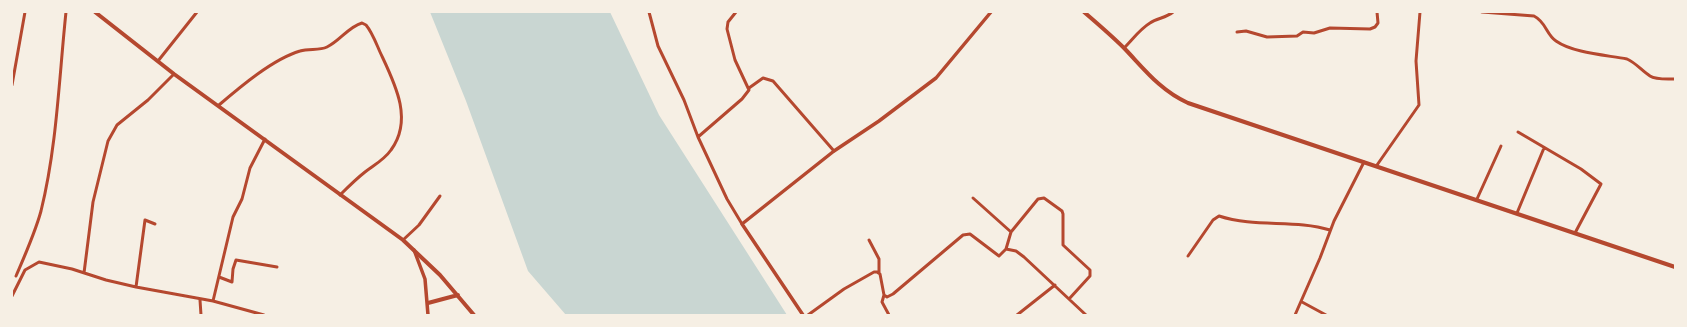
<!DOCTYPE html>
<html>
<head>
<meta charset="utf-8">
<style>
  body { margin:0 }
  #map { position:relative; width:1687px; height:327px; overflow:hidden; background:#f6efe4; font-family:"Work Sans",sans-serif }
  canvas { display:block }
  .frame { position:absolute; inset:0; border:13px solid #f6efe4; pointer-events:none }
</style>
</head>
<body>
<div id="map">
<canvas width="1687" height="327"></canvas>
<div class="frame"></div>
</div>
<script>
const c = document.querySelector('canvas').getContext('2d');
c.lineJoin = 'round';
function paint(path, color) {
  c.fillStyle = color;
  c.fill(path, 'evenodd');
}
function stroke(path, color, width, dash) {
  c.strokeStyle = color;
  c.lineWidth = width;
  c.lineCap = dash ? 'butt' : 'round';
  c.setLineDash(dash || []);
  c.stroke(path);
}
const water = new Path2D(`
  M 430,12 L 610,12 L 659,115 L 787,315 L 566,315 L 528,271 L 466,101 Z`);
const minor = new Path2D(`
  M 649,12 L 658,46 L 684,100 L 698,137 L 727,199 L 742,224
  M 1482,12 L 1534,16 C 1546,22 1546,34 1556,41 C 1573,53 1606,55 1627,59 C 1636,63 1641,70 1650,76 C 1656,80 1667,79 1675,79
  M 1237,32 L 1246,31 L 1267,37 L 1297,36 L 1303,32 L 1314,33 L 1330,28 L 1370,29 L 1375,27 L 1378,23 L 1377,12
  M 1124,48 C 1132,40 1140,29 1150,23 C 1157,18 1166,18 1173,12
  M 158,61 L 197,12
  M 12,85 L 25,12
  M 749,88 L 763,78 L 773,81 L 834,151
  M 219,105 C 240,87 273,59 300,51 C 309,48 319,51 327,47 C 340,41 348,27 362,23 L 366,25 C 372,32 376,43 380,52 C 394,82 414,119 391,150 C 384,160 374,165 365,172 C 356,179 348,187 340,195
  M 1518,132 L 1581,169 L 1601,184 L 1575,233
  M 698,137 L 742,99 L 749,90 L 735,60 L 727,29 L 728,22 L 736,12
  M 1377,165 L 1419,105 L 1416,61 L 1420,12
  M 973,198 L 1011,232
  M 1477,199 L 1501,146
  M 1517,213 L 1544,148
  M 403,240 L 419,225 L 440,196
  M 869,240 L 879,259 L 879,273
  M 1006,249 L 1016,251 L 1024,257 L 1086,315
  M 1188,256 L 1213,220 L 1219,216 C 1255,228 1295,219 1330,230
  M 84,273 L 93,202 L 108,141 L 117,125 L 148,100 L 174,74
  M 16,276 C 25,255 35,233 41,211 C 57,146 59,78 66,12
  M 219,277 L 232,282 L 233,269 L 236,260 L 277,267
  M 136,287 L 145,220 L 155,224
  M 884,295 L 882,302 L 889,315
  M 12,296 L 25,270 L 39,262 L 72,269 L 106,280 L 136,287 L 213,301 L 264,315
  M 200,300 L 201,315
  M 213,301 L 233,217 L 242,199 L 250,168 L 265,139
  M 1302,302 L 1326,315
  M 808,315 L 844,289 L 874,272 L 877,272 L 880,274 L 884,295 L 887,297 L 893,294 L 963,235 L 970,234 L 999,256 L 1006,249 L 1011,232 L 1038,199 L 1044,198 L 1062,211 L 1063,214 L 1063,245 L 1090,270 L 1090,276 L 1069,299
  M 1017,315 L 1055,285
  M 1295,315 L 1320,258 L 1334,221 L 1364,162`);
const tertiary = new Path2D(`
  M 414,250 L 425,279 L 428,315
  M 803,315 L 742,224 L 834,151 L 879,121 L 936,78 L 991,12`);
const secondary = new Path2D(`
  M 95,12 L 174,74 L 403,240 L 440,275 L 474,315
  M 1084,12 C 1098,24 1112,36 1125,49 C 1145,70 1161,91 1188,103 L 1675,267
  M 428,303 L 458,295`);
paint(water, '#c9d6d2');
stroke(minor, '#b5482f', 3);
stroke(tertiary, '#b5482f', 3.5);
stroke(secondary, '#b5482f', 4);
</script>
</body>
</html>
